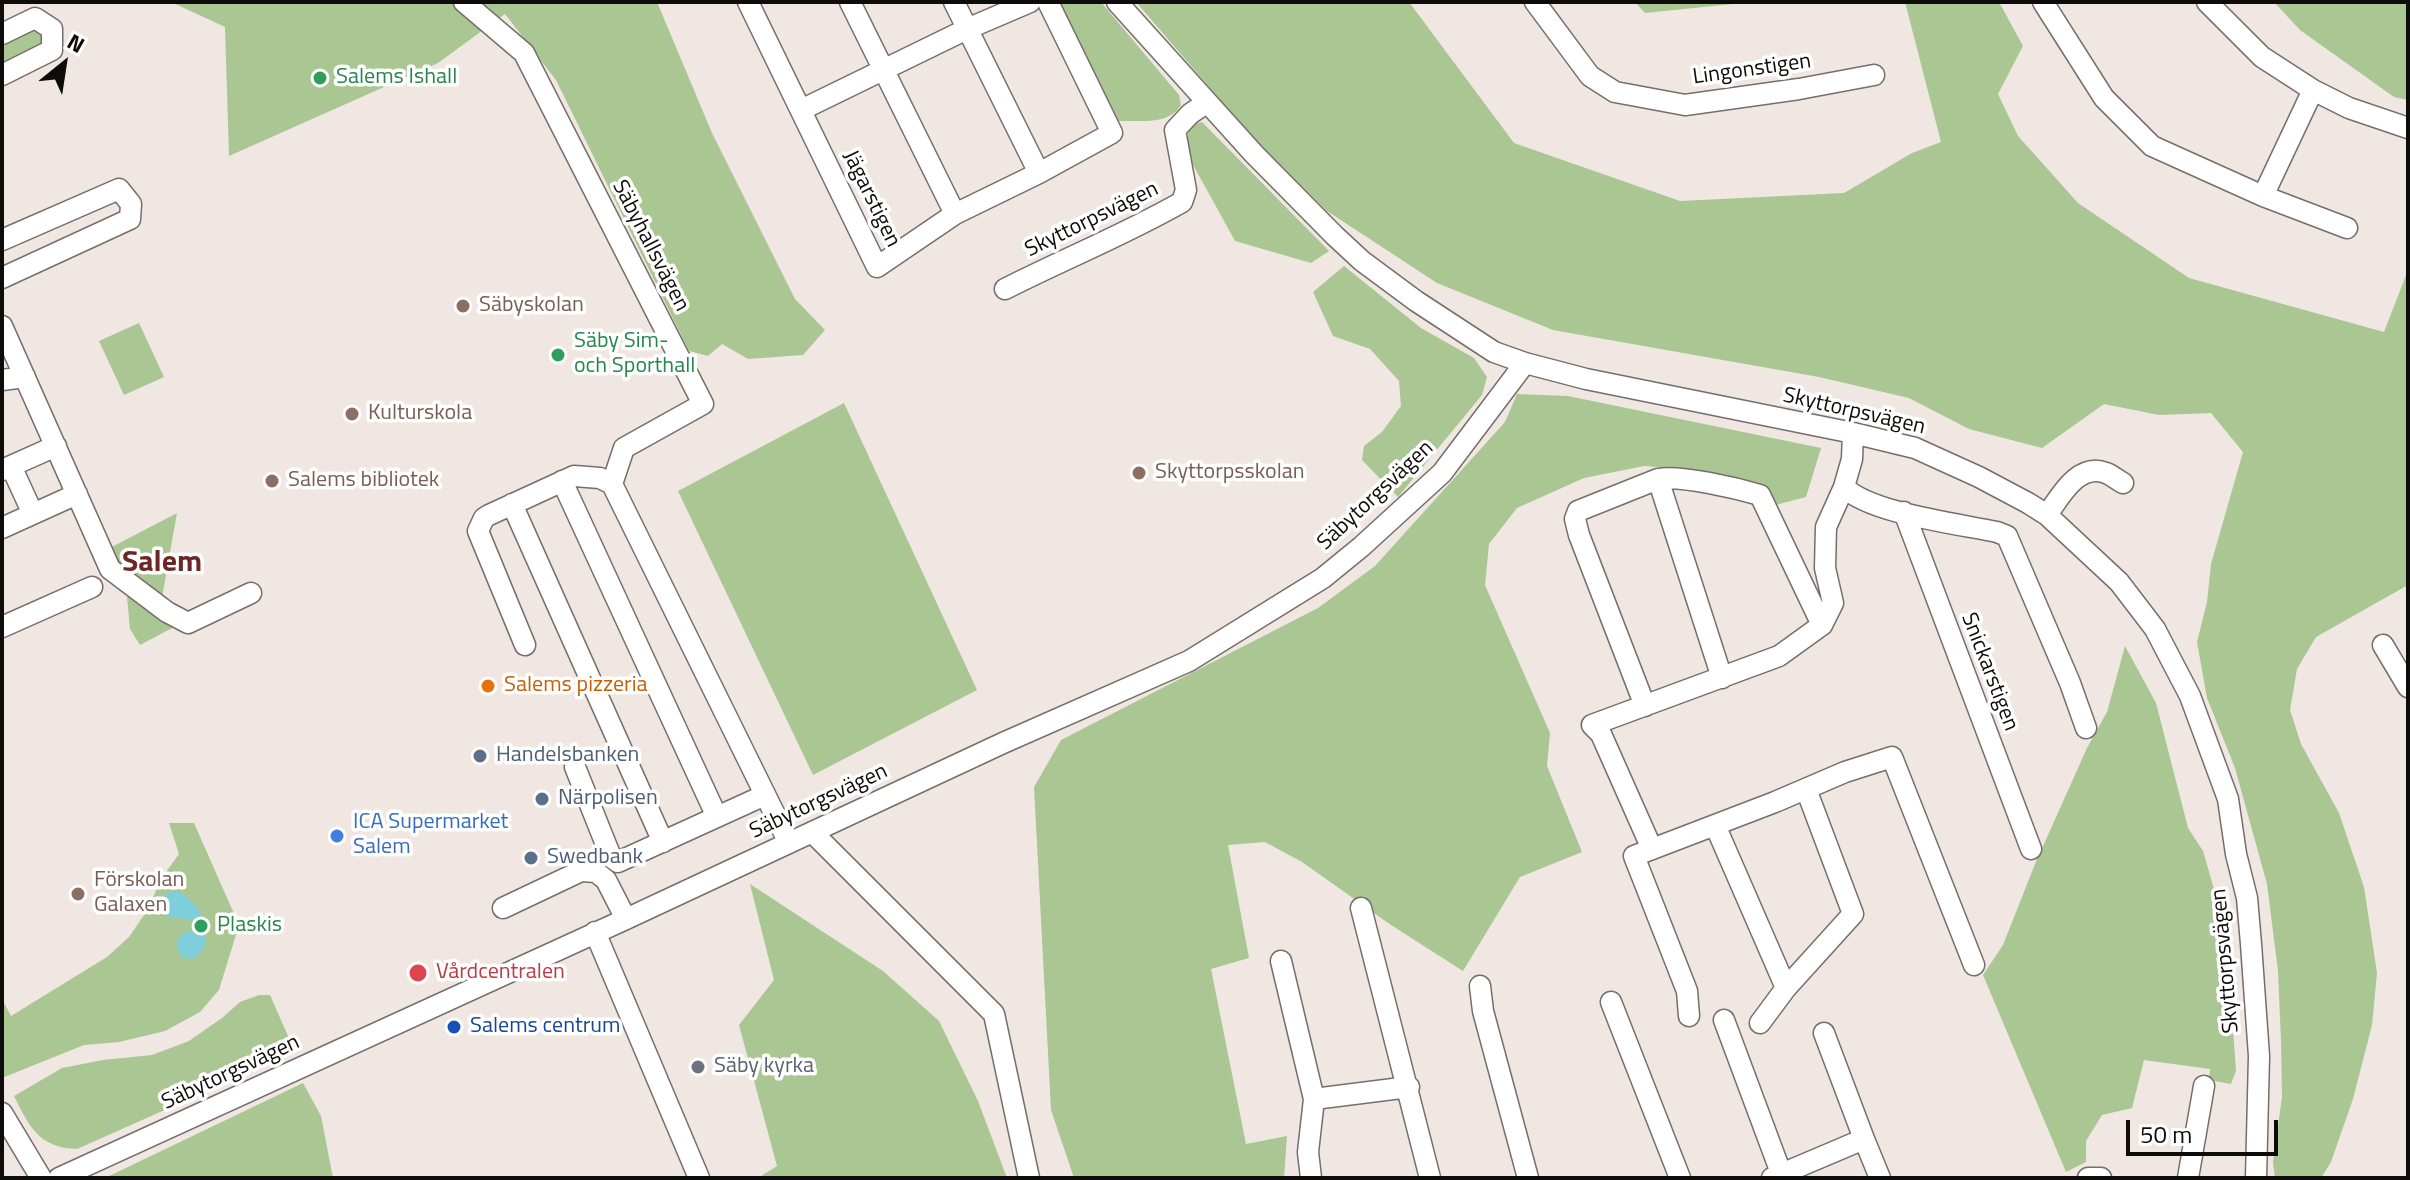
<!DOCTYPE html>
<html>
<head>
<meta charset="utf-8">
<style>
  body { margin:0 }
  #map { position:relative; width:2410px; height:1180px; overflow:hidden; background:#f0e7e2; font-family:"Titillium Web",sans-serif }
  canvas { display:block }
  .frame { position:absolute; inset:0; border:4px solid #0e0c0a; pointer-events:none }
  .north { position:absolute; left:24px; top:24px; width:80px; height:80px; -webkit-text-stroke:6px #fff; paint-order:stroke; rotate:30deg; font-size:22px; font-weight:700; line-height:32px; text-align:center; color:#0e0c0a }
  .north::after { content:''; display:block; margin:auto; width:28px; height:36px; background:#0e0c0a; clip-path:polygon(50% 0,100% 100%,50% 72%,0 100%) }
  .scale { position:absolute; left:2126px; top:1120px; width:152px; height:36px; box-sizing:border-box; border:4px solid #0e0c0a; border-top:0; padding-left:10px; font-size:24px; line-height:28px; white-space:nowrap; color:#0e0c0a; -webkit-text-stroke:6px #fff; paint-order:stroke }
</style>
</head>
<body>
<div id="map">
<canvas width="2410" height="1180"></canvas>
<div class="frame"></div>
<div class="north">N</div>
<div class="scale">50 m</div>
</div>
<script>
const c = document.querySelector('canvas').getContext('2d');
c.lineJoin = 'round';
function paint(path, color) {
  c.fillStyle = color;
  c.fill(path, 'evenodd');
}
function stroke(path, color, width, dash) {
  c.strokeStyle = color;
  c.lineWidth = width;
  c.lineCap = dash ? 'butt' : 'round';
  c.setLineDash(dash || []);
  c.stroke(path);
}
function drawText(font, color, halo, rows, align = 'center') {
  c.font = font + ' "Titillium Web",sans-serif';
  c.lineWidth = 7;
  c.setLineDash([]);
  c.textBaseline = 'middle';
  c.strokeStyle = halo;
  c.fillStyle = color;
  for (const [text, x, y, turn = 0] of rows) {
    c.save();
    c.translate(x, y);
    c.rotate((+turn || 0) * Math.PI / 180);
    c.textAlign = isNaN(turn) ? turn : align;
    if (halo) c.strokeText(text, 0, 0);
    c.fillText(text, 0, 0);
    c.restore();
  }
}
const green = new Path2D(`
  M 171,2 L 657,2 L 712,133 L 795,299 L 825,330 L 803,355 L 748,359 L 722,344 L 708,356 L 689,351 L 556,80 L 505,14 L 438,63 L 229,156 L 225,27 Z
  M 1057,2 L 1101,2 L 1179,95 L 1181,105 C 1168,126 1140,120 1118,121 Z
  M 1136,2 L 1409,2 L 1514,143 L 1680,201 L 1844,193 L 1912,153 L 1941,142 L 1905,2 L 1999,2 L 2023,46 L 1998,94 L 2018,136 L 2078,203 L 2189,278 L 2384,332 L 2408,270 L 2408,585 L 2316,637 L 2297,669 L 2290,710 L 2301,744 L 2339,813 L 2364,887 L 2377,973 L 2372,1025 L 2353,1099 L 2331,1162 L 2321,1178 L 2275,1178 L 2273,1162 L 2282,1097 L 2281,1041 L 2278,971 L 2267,884 L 2235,768 L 2207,698 L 2197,642 L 2207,602 L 2211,564 L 2243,452 L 2211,413 L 2159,415 L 2104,404 L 2042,448 L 1969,429 L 1909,398 L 1819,377 L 1553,330 L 1437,283 L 1327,211 L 1254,139 Z
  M 1635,2 L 1752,2 L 1645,13 Z
  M 2274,2 L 2408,2 L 2408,100 L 2394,97 L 2300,30 Z
  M 34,19 L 49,50 L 6,70 L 2,61 L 2,34 Z
  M 1202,122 L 1329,251 L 1311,263 L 1235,241 L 1186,152 L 1189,125 Z
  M 1344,266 L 1421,328 L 1474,358 L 1487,377 L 1482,395 L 1398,497 L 1362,460 L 1364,446 L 1382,432 L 1401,406 L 1399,381 L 1370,349 L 1333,336 L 1313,292 Z
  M 139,323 L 164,377 L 124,395 L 99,341 Z
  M 1517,394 L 1568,396 L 1821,448 L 1806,497 L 1760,509 L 1736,488 L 1693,470 L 1644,466 L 1584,478 L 1517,508 L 1489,544 L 1485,585 L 1550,733 L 1547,766 L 1582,852 L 1520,877 L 1463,971 L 1391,925 L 1302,862 L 1265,842 L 1228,845 L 1249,958 L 1211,969 L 1246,1144 L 1287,1136 L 1284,1178 L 1074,1178 L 1051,1110 L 1034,787 L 1061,740 L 1318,608 L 1375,566 L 1505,422 Z
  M 844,403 L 977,690 L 813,775 L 678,491 Z
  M 177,513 L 161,603 L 119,567 L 110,548 Z
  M 126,586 L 176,626 L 140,645 L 130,629 Z
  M 2125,646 L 2156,703 L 2188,828 L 2203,851 L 2222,917 L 2229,972 L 2236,1071 L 2231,1084 L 2209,1080 L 2210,1069 L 2144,1060 L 2132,1108 L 2102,1115 L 2086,1141 L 2086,1162 L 2066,1172 L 1983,975 L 2003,945 L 2035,864 L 2087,748 L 2107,712 Z
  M 169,823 L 194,823 L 239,925 L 219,990 L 200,1012 L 165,1031 L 119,1042 L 84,1045 L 2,1078 L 2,999 L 11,1016 L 107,957 L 129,937 L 146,912 L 163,876 L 179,854 Z
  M 750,884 L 883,971 L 939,1021 L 978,1101 L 1007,1178 L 758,1178 L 777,1166 L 739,1025 L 774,980 Z
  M 259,995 L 270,995 L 295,1052 L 77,1149 C 39,1148 29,1126 14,1096 L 62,1068 L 103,1060 L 152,1055 L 189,1041 L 222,1018 L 240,1002 Z
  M 303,1083 L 321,1116 L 333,1178 L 105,1178 Z`);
const water = new Path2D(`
  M 177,891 C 201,901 220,942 193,959 L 182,957 L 177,947 L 179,937 L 185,932 L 198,930 L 197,920 L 168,917 L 163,910 L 165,894 Z`);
const minor = new Path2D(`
  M 464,2 L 524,53 L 703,404 L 624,448 L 612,484 L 789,843
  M 748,2 L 877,267 L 955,214 L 1039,173 L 1112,133 L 1048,2
  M 850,2 L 955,214
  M 954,2 L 1039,173
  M 1117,2 L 1254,154 L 1335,236 L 1362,261 L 1416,301 L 1494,352 L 1525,363 L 1586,379 L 1853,433 L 1915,448 L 1979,477 L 2028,503 L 2047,515 L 2119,582 L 2155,629 L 2190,696 L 2228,799 L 2236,854 L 2247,898 L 2251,944 L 2259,1056 L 2256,1178
  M 1535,2 L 1590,76 L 1615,92 L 1685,105 L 1799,89 L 1874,75
  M 2043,2 L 2104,98 L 2152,146 L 2263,196 L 2313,90
  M 2207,2 L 2262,57 L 2313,90 L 2349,108 L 2408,128
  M 2,34 L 35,18 L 52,29 L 52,50 L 2,75
  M 801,110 L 967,29 L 1030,2
  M 2263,196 L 2347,228
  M 2,240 L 119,189 L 131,204 L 130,219 L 2,278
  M 1005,289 C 1064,259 1124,235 1182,202 L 1186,190 L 1175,130 L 1190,114 L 1206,103
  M 2,326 L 110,569 L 167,612 L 188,623 L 251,593
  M 2,380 L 25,377
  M 11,466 L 33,514
  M 2,470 L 56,446
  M 1658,479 L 1722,678
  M 562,481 L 717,817
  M 1844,487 C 1869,513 1959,524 1997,532 L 2007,536 L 2070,683 L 2086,728
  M 512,504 L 663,842
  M 1904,512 L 2031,849
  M 2047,515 C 2060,497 2078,462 2106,473 C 2112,475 2117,480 2123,483
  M 2,528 L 77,494
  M 2,627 L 92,587
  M 525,645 L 478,531 L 484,518 L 489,515 L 574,476 L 600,478 L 612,484
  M 2383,645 L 2408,687
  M 1645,706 L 1579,535 L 1575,519 L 1578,511 L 1658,479 C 1681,475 1736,488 1760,495 L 1822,625
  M 575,767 L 611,857 L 618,862 L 765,795
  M 1715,825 L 1786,988 L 1760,1023
  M 812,832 L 994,1014 L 1029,1178
  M 1652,849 L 1601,734 L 1592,725 L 1779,656 L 1822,625 L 1833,603 L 1825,568 L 1826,527 L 1844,487 L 1852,459 L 1853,433
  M 503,908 L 581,871 L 596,872 L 606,880 L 626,919
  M 1361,908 L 1430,1178
  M 595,932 L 699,1178
  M 1281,961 L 1314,1099 L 1409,1087
  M 1480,986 L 1483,1011 L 1528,1178
  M 1786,988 L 1853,914 L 1806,789
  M 1611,1002 L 1680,1178
  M 1689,1016 L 1687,991 L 1634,856 L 1775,802 L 1845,772 L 1892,757 L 1974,965
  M 1724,1020 L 1781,1173
  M 1824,1033 L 1864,1139
  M 2,1113 L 41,1178
  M 59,1178 L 626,919 L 1003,743 L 1189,661 L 1323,578 L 1361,547 L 1442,473 L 1525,363
  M 1311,1178 L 1308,1152 L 1314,1099
  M 1772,1178 L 1864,1139 L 1880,1178
  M 2088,1178 L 2101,1178
  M 2188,1178 L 2204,1086`);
const markers = [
  [320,78,8,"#2e9e5b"],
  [463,306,8,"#8d6e63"],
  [558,355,8,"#2e9e5b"],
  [352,414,8,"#8d6e63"],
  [1139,473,8,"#8d6e63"],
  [272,481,8,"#8d6e63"],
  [488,686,8,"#e8710a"],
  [480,756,8,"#5c6f8a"],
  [542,799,8,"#5c6f8a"],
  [337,836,8,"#3f7fe0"],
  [531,858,8,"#5c6f8a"],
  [78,894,8,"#8d6e63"],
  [201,926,8,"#2e9e5b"],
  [418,973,10,"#e0444e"],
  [454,1027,8,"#1a4fb4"],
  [698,1067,8,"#6b7280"]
];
const streetNames = [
  ["Lingonstigen",1752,70,-8],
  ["Jägarstigen",871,199,64],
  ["Skyttorpsvägen",1092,220,-26],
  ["Säbyhallsvägen",650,246,63],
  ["Skyttorpsvägen",1854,412,13],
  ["Säbytorgsvägen",1376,496,-43],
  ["Snickarstigen",1989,672,69],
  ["Säbytorgsvägen",819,802,-25],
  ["Skyttorpsvägen",2226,961,-95],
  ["Säbytorgsvägen",231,1073,-25]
];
const leisureNames = [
  ["Salems Ishall",336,78],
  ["Säby Sim-",574,342],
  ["och Sporthall",574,367],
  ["Plaskis",217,926]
];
const educationNames = [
  ["Säbyskolan",479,306],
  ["Kulturskola",368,414],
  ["Skyttorpsskolan",1155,473],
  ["Salems bibliotek",288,481],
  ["Förskolan",94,881],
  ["Galaxen",94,906]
];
const foodNames = [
  ["Salems pizzeria",504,686]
];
const serviceNames = [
  ["Handelsbanken",496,756],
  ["Närpolisen",558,799],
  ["Swedbank",547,858]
];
const shopNames = [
  ["ICA Supermarket",353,823],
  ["Salem",353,848]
];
const healthNames = [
  ["Vårdcentralen",436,973]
];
const transitNames = [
  ["Salems centrum",470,1027]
];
const worshipNames = [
  ["Säby kyrka",714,1067]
];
const districtNames = [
  ["Salem",162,564]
];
paint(green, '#a9c693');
paint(water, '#7ecedb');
stroke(minor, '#756e6a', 23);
stroke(minor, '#fff', 20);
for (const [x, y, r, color] of markers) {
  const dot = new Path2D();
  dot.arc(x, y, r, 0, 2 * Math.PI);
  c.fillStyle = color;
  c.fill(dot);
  stroke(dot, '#fff', 3);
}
drawText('22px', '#0e0c0a', '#fff', streetNames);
drawText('22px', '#27864d', '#fff', leisureNames, 'left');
drawText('22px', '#785e54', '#fff', educationNames, 'left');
drawText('22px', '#c56008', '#fff', foodNames, 'left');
drawText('22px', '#4e5e75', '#fff', serviceNames, 'left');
drawText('22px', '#366cbe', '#fff', shopNames, 'left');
drawText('22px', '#be3a42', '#fff', healthNames, 'left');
drawText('22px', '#164399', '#fff', transitNames, 'left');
drawText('22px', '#5b616d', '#fff', worshipNames, 'left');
drawText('bold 30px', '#6d2727', '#fff', districtNames);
</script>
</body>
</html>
